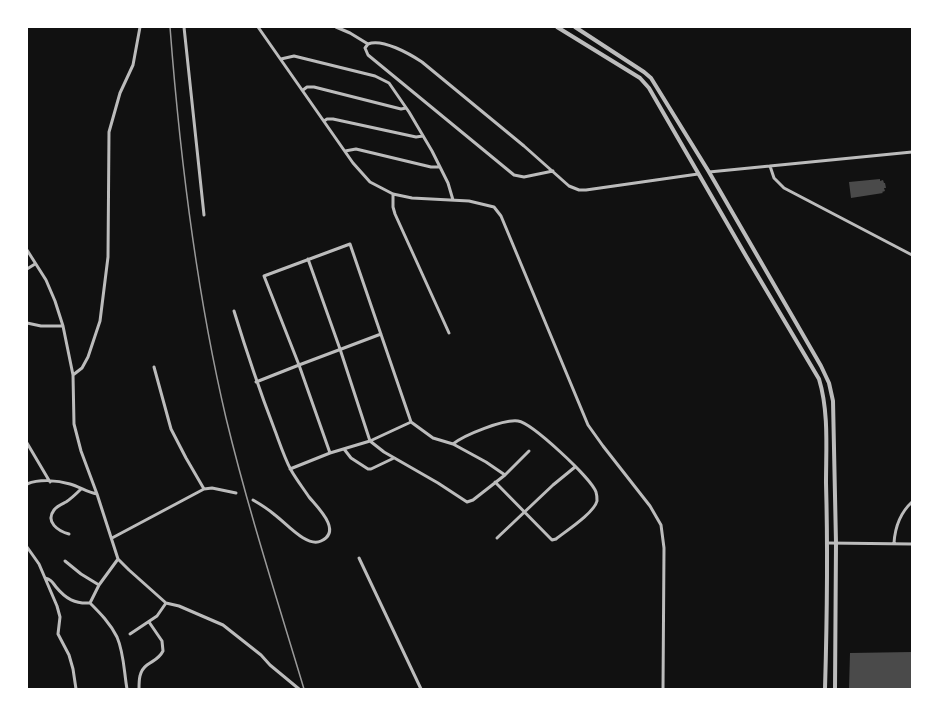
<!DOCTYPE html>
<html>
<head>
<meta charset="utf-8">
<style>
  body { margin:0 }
  #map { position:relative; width:939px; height:716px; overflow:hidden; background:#111; font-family:Arial,sans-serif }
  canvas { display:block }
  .frame { position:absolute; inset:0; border:28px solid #fff; pointer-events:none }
</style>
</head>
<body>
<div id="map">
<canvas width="939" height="716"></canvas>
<div class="frame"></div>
</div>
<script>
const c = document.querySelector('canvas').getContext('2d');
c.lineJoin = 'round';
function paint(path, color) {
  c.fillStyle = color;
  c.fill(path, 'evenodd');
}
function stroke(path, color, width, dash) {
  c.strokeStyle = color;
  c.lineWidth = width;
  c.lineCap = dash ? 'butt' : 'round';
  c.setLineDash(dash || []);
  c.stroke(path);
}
const building = new Path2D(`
  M 880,179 L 880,181 L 883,180 L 884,183 L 885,183 L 886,188 L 884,188 L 885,191 L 882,192 L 883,193 L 851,198 L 849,182 Z
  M 912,652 L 912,689 L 849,689 L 850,653 Z`);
const minor = new Path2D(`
  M 184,27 L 204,215
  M 258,27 L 353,163 L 370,182 L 393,194 L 412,198 L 469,201 L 494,207 L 501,216 L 588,425 L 603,446 L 650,506 L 661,525 L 664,548 L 663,689
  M 336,27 L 350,33 L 368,44
  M 368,44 C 382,38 410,54 422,62 L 524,146 L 569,186 L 579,190 L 586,190 L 698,174
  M 368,44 L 365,48 L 368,55 L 514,175 L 524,177 L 553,171
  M 281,59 L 294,56 L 375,76 L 389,83 L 409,112 L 432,151 L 448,183 L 453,200
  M 303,90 L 307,87 L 314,87 L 401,109 L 406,108
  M 324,121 L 327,119 L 333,119 L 416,137 L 423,136
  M 345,151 L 356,149 L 431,167 L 440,167
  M 770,166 L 774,178 L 784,188 L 912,255
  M 709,172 L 912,152
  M 393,194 L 393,207 L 395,214 L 449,333
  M 27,250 L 46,280 L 55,301 L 63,326 L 73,375 L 74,424 L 81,451 L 97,494 L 118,559 L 129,570 L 166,603 L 179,606 L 223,625 L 261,655 L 270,665 L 299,689
  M 308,259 L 340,349 L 370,441 L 384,452 L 438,483 L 467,502 L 473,500 L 505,475 L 529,451
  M 27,269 L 35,264
  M 234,311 C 246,350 259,389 274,428 C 279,441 284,457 291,470 C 296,479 303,488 309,497 C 317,507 343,531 321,541 C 307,548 286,523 275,515 C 268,509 260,504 253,500
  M 27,323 L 41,326 L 63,326
  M 154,367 L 171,429 L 186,458 L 204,489
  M 73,375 L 82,368 L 88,357 L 100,321 L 108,257 L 109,132 L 120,93 L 133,65 L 140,27
  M 256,382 L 299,365 L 381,334
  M 27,443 L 50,482
  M 453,444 C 464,435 504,419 518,421 C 532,423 591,478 596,492 C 597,495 597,499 597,501 C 594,513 566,531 556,539 L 552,540 L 495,482
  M 344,449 L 351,458 L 368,469 L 371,469 L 394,458
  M 330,453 L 299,365 L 264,276 L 350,244 L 411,422 L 433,438 L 453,444 L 486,462 L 505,475
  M 290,469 L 330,453 L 370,441 L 411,422
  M 27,484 C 39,479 57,480 70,484 C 80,487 87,492 97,494
  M 69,534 C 58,531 45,522 54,510 C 57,506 62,504 66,502 C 72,498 76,494 81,489
  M 112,538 L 204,489 L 212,488 L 236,493
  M 497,538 L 553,485 L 575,467
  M 828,543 L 912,544
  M 894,543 C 895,528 900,513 912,502
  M 27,547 L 39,564 L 57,606 L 60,617 L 58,634 L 69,655 L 73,669 L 76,689
  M 359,558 L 421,689
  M 65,561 L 81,574 L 99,585
  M 45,578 C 52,580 52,582 56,587 C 66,599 75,604 90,603 L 99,585 L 118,559
  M 90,603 C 100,613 110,623 117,637 C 124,653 124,672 127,689
  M 130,634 L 157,616 L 166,603
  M 139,689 C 139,680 139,671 147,665 C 154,660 159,659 163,651 L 162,641 L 149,622`);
const tertiary = new Path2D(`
  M 557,27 L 640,78 L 649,88 L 746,256 L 819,379 C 829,412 826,449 826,483 C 828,552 827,620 825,689
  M 575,27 L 644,72 L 651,78 L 709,172 L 821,366 L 829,383 L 833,401 L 836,543 L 835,689`);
const rail = new Path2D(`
  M 170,27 C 180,158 196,290 226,418 C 248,509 277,599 304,689`);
paint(building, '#4a4a4a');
stroke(minor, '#bcbcbc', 3);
stroke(tertiary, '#bcbcbc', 4);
stroke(rail, '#9a9a9a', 1.5);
</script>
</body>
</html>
